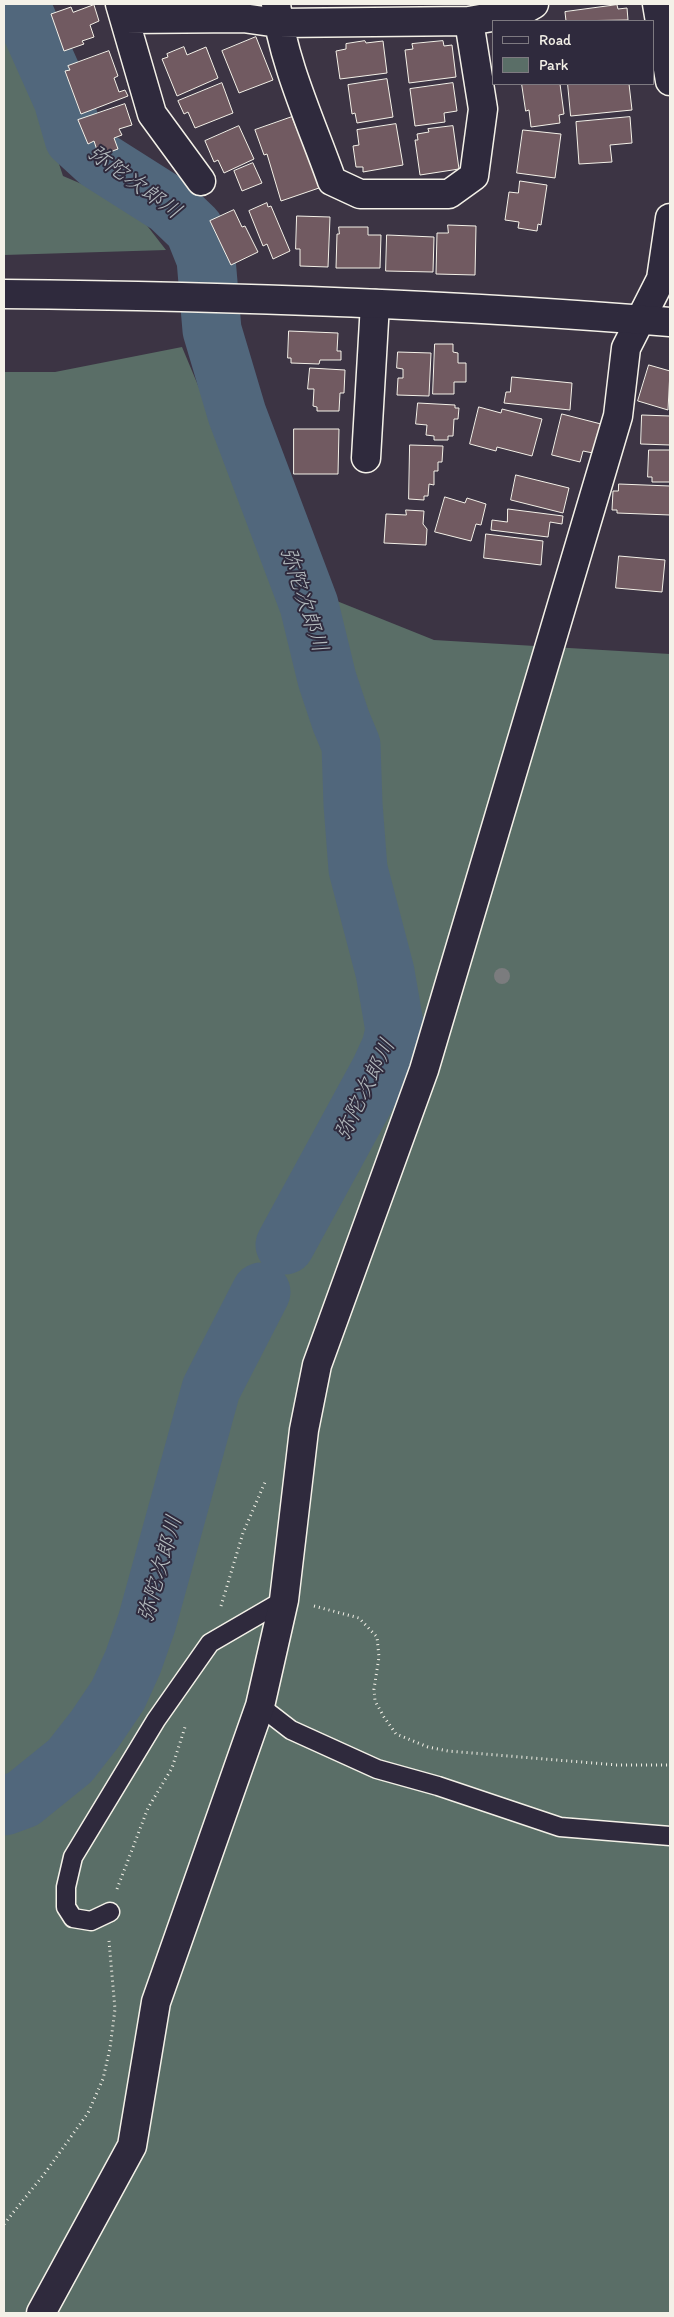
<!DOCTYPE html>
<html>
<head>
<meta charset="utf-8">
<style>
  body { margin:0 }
  #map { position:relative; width:674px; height:2317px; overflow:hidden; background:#3c3444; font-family:Itim,sans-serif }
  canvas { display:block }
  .frame { position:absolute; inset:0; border:5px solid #f4f1e8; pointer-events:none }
  .legend { position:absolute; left:492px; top:20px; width:162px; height:65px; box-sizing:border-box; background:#2f2a3d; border:1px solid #7e7a81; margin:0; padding:6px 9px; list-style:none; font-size:15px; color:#f4f1e8 }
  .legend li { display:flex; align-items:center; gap:10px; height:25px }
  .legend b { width:25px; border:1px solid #7e7a81 }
</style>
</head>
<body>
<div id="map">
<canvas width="674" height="2317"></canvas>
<div class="frame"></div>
<ul class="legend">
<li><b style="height:6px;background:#2f2a3d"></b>Road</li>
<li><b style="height:14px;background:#5a6e67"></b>Park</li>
</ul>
</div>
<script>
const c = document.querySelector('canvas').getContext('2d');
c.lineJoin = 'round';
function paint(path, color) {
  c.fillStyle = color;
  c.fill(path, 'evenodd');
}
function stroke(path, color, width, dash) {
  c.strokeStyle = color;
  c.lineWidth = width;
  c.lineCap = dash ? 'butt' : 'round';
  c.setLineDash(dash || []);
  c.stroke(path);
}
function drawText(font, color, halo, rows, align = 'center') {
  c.font = font + ' Itim,"Klee One",sans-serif';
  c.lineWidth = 4;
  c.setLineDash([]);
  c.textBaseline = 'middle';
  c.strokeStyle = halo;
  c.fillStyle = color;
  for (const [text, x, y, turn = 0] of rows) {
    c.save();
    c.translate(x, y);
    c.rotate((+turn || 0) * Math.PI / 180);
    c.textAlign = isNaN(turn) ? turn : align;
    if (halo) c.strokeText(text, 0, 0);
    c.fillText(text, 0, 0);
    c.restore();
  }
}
const green = new Path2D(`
  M 4,20 L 33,85 L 63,176 L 131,205 L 166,250 L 4,255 Z
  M 182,347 L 228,457 L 272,575 L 434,640 L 670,654 L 670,2313 L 4,2313 L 4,372 L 55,372 Z`);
const river = new Path2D(`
  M 20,4 L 63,100 L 74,138 L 98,160 L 169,205 L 194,229 L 206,259 L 212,330 L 237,414 L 309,605 L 327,679 L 341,721 L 351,745 L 353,804 L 358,869 L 385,972 L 395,1030 L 391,1047 L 380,1071 L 285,1245
  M 4,1806 L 23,1799 L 70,1761 L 95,1729 L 118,1695 L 133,1662 L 147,1622 L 211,1389 L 261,1292`);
const building = new Path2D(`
  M 94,5 L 99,21 L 90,25 L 94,37 L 82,41 L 84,44 L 64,51 L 51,14 L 71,7 L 73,12 Z
  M 617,5 L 618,9 L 627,8 L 628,20 L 566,21 L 565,12 Z
  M 256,37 L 273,80 L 239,93 L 222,51 Z
  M 365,41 L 366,43 L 383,41 L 387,73 L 340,79 L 336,51 L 346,49 L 346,44 Z
  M 443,41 L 444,46 L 452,45 L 456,77 L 409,83 L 405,50 L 413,49 L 412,44 Z
  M 184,47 L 187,55 L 206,47 L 218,78 L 177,96 L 162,59 L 168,57 L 167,54 Z
  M 109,51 L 118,76 L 114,78 L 119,92 L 125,90 L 128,96 L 81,114 L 65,71 L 70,70 L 68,66 Z
  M 387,79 L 393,117 L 357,123 L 355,113 L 352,114 L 348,85 Z
  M 222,83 L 233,113 L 195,128 L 188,112 L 184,114 L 178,101 Z
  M 453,83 L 457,111 L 444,113 L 445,122 L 415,126 L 410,89 Z
  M 522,84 L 560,84 L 564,114 L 559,115 L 560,123 L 531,127 L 529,110 L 526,111 Z
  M 568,84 L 629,84 L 632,110 L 571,116 Z
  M 125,104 L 132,125 L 119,129 L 122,135 L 114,138 L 118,149 L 99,156 L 94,141 L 88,144 L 78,120 Z
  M 292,117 L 298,132 L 303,130 L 313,160 L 310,161 L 319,188 L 281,201 L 267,154 L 264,155 L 255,130 Z
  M 630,117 L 632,143 L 610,145 L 612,162 L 579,164 L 576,122 Z
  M 396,124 L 403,165 L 363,172 L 363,167 L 356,167 L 353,146 L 359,145 L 357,130 Z
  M 239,126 L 254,159 L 224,173 L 218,160 L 214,162 L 205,141 Z
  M 453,126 L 459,169 L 420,175 L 415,140 L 418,140 L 417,134 L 429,132 L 428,129 Z
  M 523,130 L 561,134 L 555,178 L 517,173 Z
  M 253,163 L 262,183 L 242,191 L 234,171 Z
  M 520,181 L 547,185 L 541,225 L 538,224 L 537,231 L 518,228 L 519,222 L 505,220 L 509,192 L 518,193 Z
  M 267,203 L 268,207 L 271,206 L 290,251 L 273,259 L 267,244 L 263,246 L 249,211 Z
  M 234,210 L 242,227 L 245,226 L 258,252 L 231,265 L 210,221 Z
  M 297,216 L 330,217 L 328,267 L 300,266 L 300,249 L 296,249 Z
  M 448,225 L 476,226 L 475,275 L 436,274 L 437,233 L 448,233 Z
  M 339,227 L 368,227 L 368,235 L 381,235 L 380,268 L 336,268 L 337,234 L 339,234 Z
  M 387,235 L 434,237 L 433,272 L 386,271 Z
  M 289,331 L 338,333 L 337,351 L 341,351 L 341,360 L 320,360 L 319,364 L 291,363 L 291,358 L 288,358 Z
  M 435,344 L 453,344 L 453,352 L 458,353 L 458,363 L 466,363 L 466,382 L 454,382 L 454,394 L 433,394 Z
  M 398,352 L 431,353 L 429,396 L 397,395 L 398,378 L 403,378 L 403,369 L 397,368 Z
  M 649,365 L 670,371 L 668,410 L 638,401 Z
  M 310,368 L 345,370 L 344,393 L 340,393 L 339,411 L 317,411 L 317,407 L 313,406 L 314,389 L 308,389 Z
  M 512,377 L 572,383 L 570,410 L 504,403 L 506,392 L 510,392 Z
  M 418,403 L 455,405 L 455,408 L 459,408 L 458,419 L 454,419 L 453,436 L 448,436 L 448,440 L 434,440 L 434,436 L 426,435 L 427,425 L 416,424 Z
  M 479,407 L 501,413 L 502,409 L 542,419 L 532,456 L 497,447 L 496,451 L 470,444 Z
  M 562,414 L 601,424 L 593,453 L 583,451 L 580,462 L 552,455 Z
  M 642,415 L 670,416 L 670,445 L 641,444 Z
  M 294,429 L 339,429 L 338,474 L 294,474 Z
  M 410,445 L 443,446 L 442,462 L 438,462 L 438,471 L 434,471 L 434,485 L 429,484 L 428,496 L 424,496 L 424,500 L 409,499 Z
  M 649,450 L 670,450 L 670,482 L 652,482 L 652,477 L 648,477 Z
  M 516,475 L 569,488 L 563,513 L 511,500 Z
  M 619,484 L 670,486 L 670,515 L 617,513 L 617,510 L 612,510 L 613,491 L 618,491 Z
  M 445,497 L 465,503 L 467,498 L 486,504 L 481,525 L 476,524 L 471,541 L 435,532 Z
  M 508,509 L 563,516 L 562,524 L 550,522 L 548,537 L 491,530 L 492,520 L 507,522 Z
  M 406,510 L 424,511 L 423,524 L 427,529 L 426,545 L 384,543 L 386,514 L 406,515 Z
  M 486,534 L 543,541 L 541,565 L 484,558 Z
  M 619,556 L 665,560 L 662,592 L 616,588 Z`);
const path = new Path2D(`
  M 221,1606 L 243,1533 L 266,1480
  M 314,1606 L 359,1618 L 377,1637 L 379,1657 L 374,1689 L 375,1701 L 384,1717 L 396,1734 L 428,1747 L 448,1751 L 617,1765 L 670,1765
  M 117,1889 L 148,1808 L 172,1768 L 185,1727
  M 4,2224 L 45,2173 L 88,2113 L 103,2079 L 110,2048 L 115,2009 L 109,1941`);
const lane = new Path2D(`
  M 260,1706 L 291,1730 L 377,1769 L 438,1786 L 560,1827 L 670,1836
  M 110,1912 L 91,1921 L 73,1918 L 66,1907 L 66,1887 L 73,1857 L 156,1720 L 210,1643 L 284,1600`);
const street = new Path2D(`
  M 120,4 L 152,114 L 201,181
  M 276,4 C 282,60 313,127 332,181 L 360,194 L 449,194 L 474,176 L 483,109 L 469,21
  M 657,4 L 670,81
  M 125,19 L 243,18 L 278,23 L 469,21 L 520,12 L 534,4
  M 366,458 L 375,304
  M 41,2313 L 132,2146 L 156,2002 L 260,1706 L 284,1600 L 304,1430 L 317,1365 L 424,1070 L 618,416 L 626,348 L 661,279 L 670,218`);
const secondary = new Path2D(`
  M 4,294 C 226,296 449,304 670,322`);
const trees = [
  [502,976]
];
const waterNames = [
  ["弥陀次郎川",134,183,36],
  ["弥陀次郎川",303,600,72],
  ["弥陀次郎川",366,1090,-64],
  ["弥陀次郎川",161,1569,-74]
];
paint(green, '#5a6e67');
stroke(river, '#51677c', 59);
paint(building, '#715a61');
stroke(building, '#f4f1e8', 1);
stroke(lane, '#f4f1e8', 21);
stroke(street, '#f4f1e8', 31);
stroke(secondary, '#f4f1e8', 31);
stroke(path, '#f4f1e8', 3, [1, 4]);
stroke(lane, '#2f2a3d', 18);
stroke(street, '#2f2a3d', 28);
stroke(secondary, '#2f2a3d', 28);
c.fillStyle = '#7b7c7e';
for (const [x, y] of trees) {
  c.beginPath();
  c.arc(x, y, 8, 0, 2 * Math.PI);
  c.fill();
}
drawText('italic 22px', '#b3babd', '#2f2a3d', waterNames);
</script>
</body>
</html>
